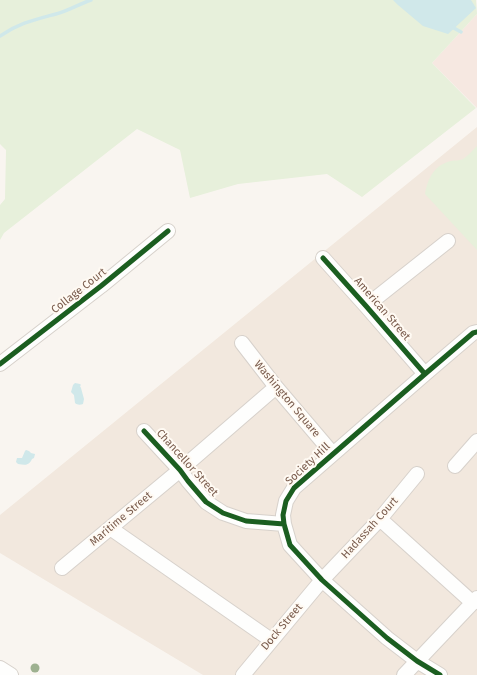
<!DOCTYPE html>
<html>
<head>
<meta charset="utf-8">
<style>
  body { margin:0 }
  canvas { display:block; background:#f9f5f0 }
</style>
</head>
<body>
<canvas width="477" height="675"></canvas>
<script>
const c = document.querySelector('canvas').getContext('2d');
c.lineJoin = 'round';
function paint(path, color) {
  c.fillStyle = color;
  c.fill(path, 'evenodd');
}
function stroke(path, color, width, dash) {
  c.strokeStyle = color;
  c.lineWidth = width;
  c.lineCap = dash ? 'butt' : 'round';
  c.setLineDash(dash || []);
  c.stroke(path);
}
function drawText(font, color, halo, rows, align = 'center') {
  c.font = font + ' "Fira Sans",sans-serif';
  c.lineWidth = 4;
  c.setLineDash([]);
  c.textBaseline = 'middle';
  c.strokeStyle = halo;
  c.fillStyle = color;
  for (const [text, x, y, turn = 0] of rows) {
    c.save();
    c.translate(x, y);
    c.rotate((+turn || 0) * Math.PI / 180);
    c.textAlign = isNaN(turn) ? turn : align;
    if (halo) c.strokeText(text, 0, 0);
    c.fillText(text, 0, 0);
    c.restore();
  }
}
const residential = new Path2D(`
  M 477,127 L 477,675 L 203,675 L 0,553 L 0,515 Z`);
const commercial = new Path2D(`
  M 477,14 L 477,108 L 432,63 Z`);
const green = new Path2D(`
  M 0,0 L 476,0 L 477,14 L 432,63 L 476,108 L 362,197 L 327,174 L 238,184 L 190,198 L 180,150 L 137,129 L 4,233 L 0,240 L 0,205 L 5,199 L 6,150 L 0,144 Z
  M 477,146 L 477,250 L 425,194 C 428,178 434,165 451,161 C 455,160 459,161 463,159 C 468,156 473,150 477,146 Z`);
const water = new Path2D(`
  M 393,0 L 471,0 L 476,8 L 448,34 L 423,26 L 398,5 Z
  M 75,383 L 80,384 L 81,385 L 80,386 L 81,388 L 84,399 L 83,404 C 80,405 77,405 75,403 L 74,395 L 71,392 L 73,385 Z
  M 26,450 L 29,451 L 31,453 L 35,454 L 34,458 L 32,459 C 29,466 25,465 18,464 L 16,462 L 17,458 L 22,458 L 25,451 Z`);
const stream = new Path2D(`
  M 452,27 L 461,32
  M 0,36 C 19,23 34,20 56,14 C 68,11 79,4 91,0`);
const minor = new Path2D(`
  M 323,258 L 366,306 L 425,374
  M 366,306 L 448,241
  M 242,343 L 276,387 L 333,454
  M 0,364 L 101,286 L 168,231
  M 144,431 L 180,470 L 188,481 L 206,502 L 223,513 L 246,521 L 284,524
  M 455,466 L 477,441
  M 380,519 L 473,603
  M 110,528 L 271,640
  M 62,568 L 180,470 L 276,387
  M 0,668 L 11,675
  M 243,675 L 322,580 L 380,519 L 417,474
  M 404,675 L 477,598
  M 440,675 L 417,661 L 387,638 L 322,580 L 290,545 L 284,524 L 283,515 L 286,501 L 294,488 L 425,374 L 473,333 L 477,332`);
const cycleway = new Path2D(`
  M 323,258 L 366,306 L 425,374
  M 0,364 L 101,286 L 168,231
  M 144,431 L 180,470 L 188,481 L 206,502 L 223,513 L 246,521 L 284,524
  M 440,675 L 417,661 L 387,638 L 322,580 L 290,545 L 284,524 L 283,515 L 286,501 L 294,488 L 425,374 L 473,333 L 477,332`);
const trees = [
  [35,668]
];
const streetNames = [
  ["Collage Court",79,291,-38],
  ["American Street",382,309,49],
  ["Washington Square",287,399,50],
  ["Chancellor Street",187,463,48],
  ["Society Hill",308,464,-43],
  ["Maritime Street",121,519,-40],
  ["Hadassah Court",370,528,-48],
  ["Dock Street",282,627,-50]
];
paint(residential, '#f2e8de');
paint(commercial, '#f6e8e1');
paint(green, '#e7f0db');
paint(water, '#d0e8ea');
stroke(stream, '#d0e8ea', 3.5);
stroke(minor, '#d7d1cb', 16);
stroke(minor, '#fefefd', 14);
stroke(cycleway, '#1b5e20', 5);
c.fillStyle = '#9eb190';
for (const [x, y] of trees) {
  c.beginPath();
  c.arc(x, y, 4.5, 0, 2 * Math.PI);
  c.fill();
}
drawText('11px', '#7a5c4d', '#fffaf3', streetNames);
</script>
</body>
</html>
